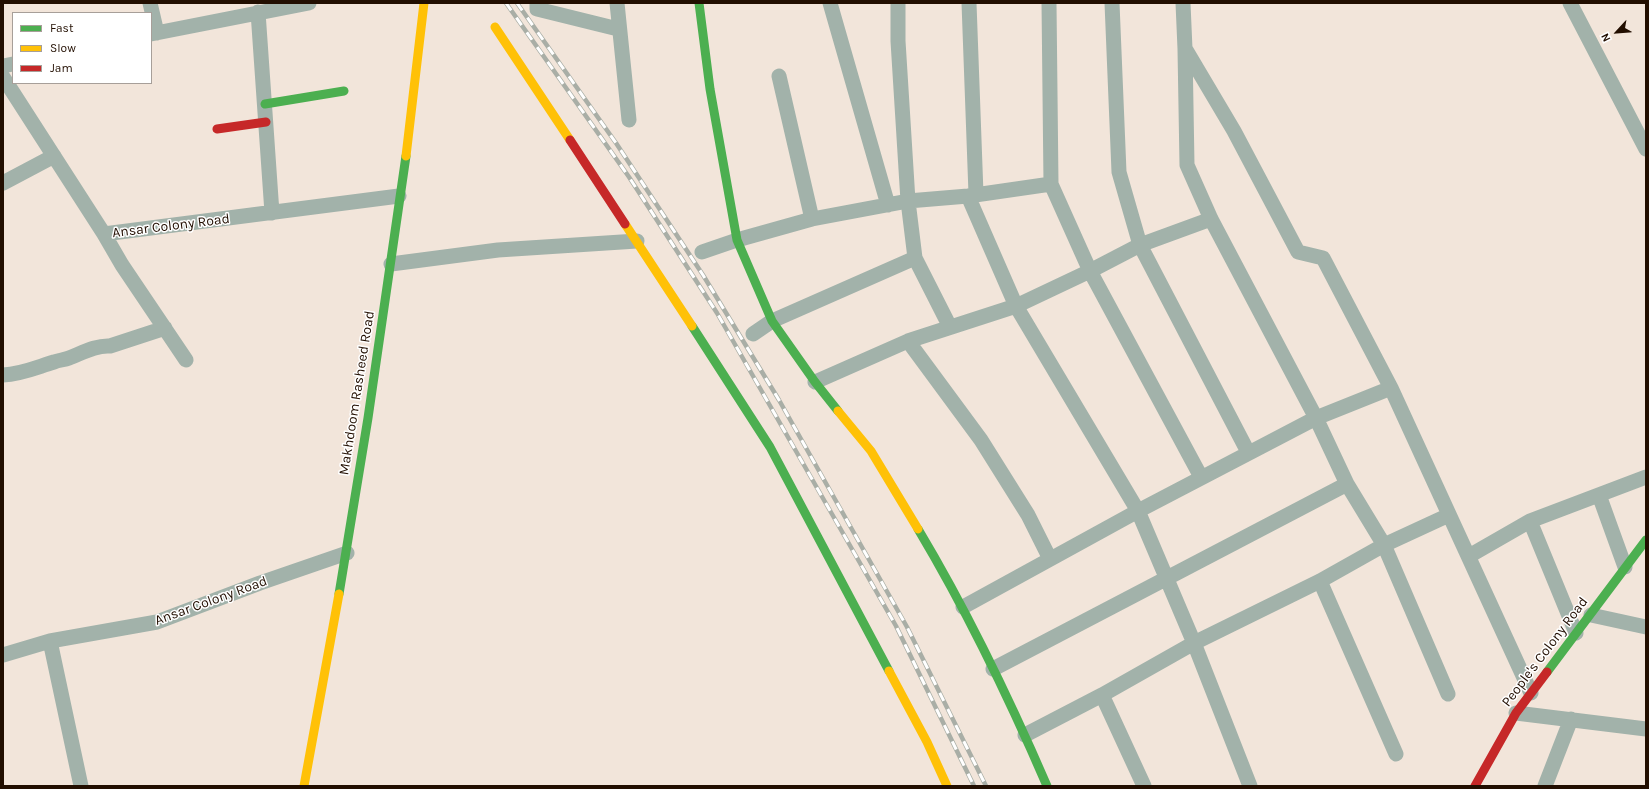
<!DOCTYPE html>
<html>
<head>
<meta charset="utf-8">
<style>
  body { margin:0 }
  #map { position:relative; width:1649px; height:789px; overflow:hidden; background:#f2e5da; font-family:Karla,sans-serif }
  canvas { display:block }
  .frame { position:absolute; inset:0; border:4px solid #220e00; pointer-events:none }
  .legend { position:absolute; left:12px; top:12px; width:140px; height:72px; box-sizing:border-box; background:#fff; border:1px solid #a79f99; margin:0; padding:5px 7px; list-style:none; font-size:12px; color:#220e00 }
  .legend li { display:flex; align-items:center; gap:8px; height:20px }
  .legend b { width:20px; border:1px solid #a79f99 }
  .north { position:absolute; left:1597px; top:12px; width:40px; height:40px; -webkit-text-stroke:3px #fff; paint-order:stroke; rotate:244deg; font-size:11px; font-weight:700; line-height:16px; text-align:center; color:#220e00 }
  .north::after { content:''; display:block; margin:auto; width:14px; height:18px; background:#220e00; clip-path:polygon(50% 0,100% 100%,50% 72%,0 100%) }
</style>
</head>
<body>
<div id="map">
<canvas width="1649" height="789"></canvas>
<div class="frame"></div>
<ul class="legend">
<li><b style="height:5px;background:#4caf50"></b>Fast</li>
<li><b style="height:5px;background:#ffc107"></b>Slow</li>
<li><b style="height:5px;background:#c62828"></b>Jam</li>
</ul>
<div class="north">N</div>
</div>
<script>
const c = document.querySelector('canvas').getContext('2d');
c.lineJoin = 'round';
function stroke(path, color, width, dash) {
  c.strokeStyle = color;
  c.lineWidth = width;
  c.lineCap = dash ? 'butt' : 'round';
  c.setLineDash(dash || []);
  c.stroke(path);
}
function drawText(font, color, halo, rows, align = 'center') {
  c.font = font + ' Karla,sans-serif';
  c.lineWidth = 3;
  c.setLineDash([]);
  c.textBaseline = 'middle';
  c.strokeStyle = halo;
  c.fillStyle = color;
  for (const [text, x, y, turn = 0] of rows) {
    c.save();
    c.translate(x, y);
    c.rotate((+turn || 0) * Math.PI / 180);
    c.textAlign = isNaN(turn) ? turn : align;
    if (halo) c.strokeText(text, 0, 0);
    c.fillText(text, 0, 0);
    c.restore();
  }
}
const street = new Path2D(`
  M 150,3 L 157,33
  M 537,3 L 537,9 L 618,29
  M 617,3 L 629,120
  M 830,3 L 888,205
  M 898,3 L 898,41 L 908,201 L 915,258 L 950,327
  M 969,3 L 976,194
  M 1049,3 L 1051,184 L 1090,271 L 1201,477
  M 1112,3 L 1119,172 L 1140,245 L 1248,452
  M 1183,3 L 1185,49 L 1187,165 L 1211,219 L 1316,418 L 1347,484 L 1384,545 L 1448,694
  M 1570,3 L 1646,149
  M 258,12 L 272,213
  M 151,34 L 309,3
  M 1186,50 L 1234,131 L 1298,252 L 1323,258 L 1391,388 L 1531,693
  M 3,66 L 13,64
  M 779,76 L 812,219
  M 3,77 L 104,234 L 399,196
  M 3,183 L 54,156
  M 968,196 L 1016,306 L 1138,511 L 1194,643 L 1250,786
  M 104,234 L 122,265 L 186,360
  M 702,252 L 737,240 L 812,219 L 908,201 L 968,196 L 1051,184
  M 391,264 L 498,250 L 637,241
  M 753,334 L 772,321 L 915,258
  M 908,341 L 981,440 L 1028,515 L 1050,559
  M 3,375 C 22,374 37,367 54,362 C 59,360 64,360 69,358 C 82,353 96,345 110,346 L 165,328
  M 815,382 L 908,341 L 1016,306 L 1090,271 L 1140,245 L 1211,219
  M 1599,495 L 1625,567
  M 1530,521 L 1576,633
  M 1469,556 L 1530,521 L 1646,477
  M 1320,581 L 1396,754
  M 963,607 L 1138,511 L 1316,418 L 1391,388
  M 1591,615 L 1646,627
  M 50,641 L 81,786
  M 3,655 L 50,641 L 157,622 L 260,583 L 347,553
  M 993,669 L 1347,484
  M 1102,695 L 1144,786
  M 1516,713 L 1646,729
  M 1025,735 L 1102,695 L 1194,643 L 1320,581 L 1384,545 L 1449,515
  M 1545,786 L 1571,719`);
const fast = new Path2D(`
  M 699,3 L 710,89 L 737,240 L 772,321 L 815,382 L 838,411
  M 265,104 L 344,91
  M 692,326 L 770,447 L 889,671
  M 918,529 C 967,611 1009,698 1047,786
  M 339,594 L 368,418 L 406,156
  M 1547,672 L 1646,540`);
const slow = new Path2D(`
  M 495,27 L 570,140
  M 406,156 L 424,3
  M 625,224 L 692,326
  M 838,411 L 871,451 L 918,529
  M 889,671 L 927,742 L 947,786
  M 304,786 L 339,594`);
const jam = new Path2D(`
  M 217,129 L 266,122
  M 570,140 L 625,224
  M 1475,786 L 1516,713 L 1547,672`);
const rail = new Path2D(`
  M 506,3 L 629,177 L 717,313 L 896,626 L 974,786
  M 517,3 L 616,143 L 703,275 L 779,400 L 907,627 L 986,786`);
const streetNames = [
  ["Ansar Colony Road",171,226,-7],
  ["Makhdoom Rasheed Road",357,393,-81],
  ["Ansar Colony Road",211,601,-20],
  ["People's Colony Road",1545,652,-53]
];
stroke(street, '#a2b2aa', 15);
stroke(fast, '#4caf50', 9);
stroke(slow, '#ffc107', 9);
stroke(jam, '#c62828', 9);
stroke(rail, '#a9aea6', 4.5);
stroke(rail, '#fff', 3, [9]);
drawText('14px', '#220e00', '#fff', streetNames);
</script>
</body>
</html>
